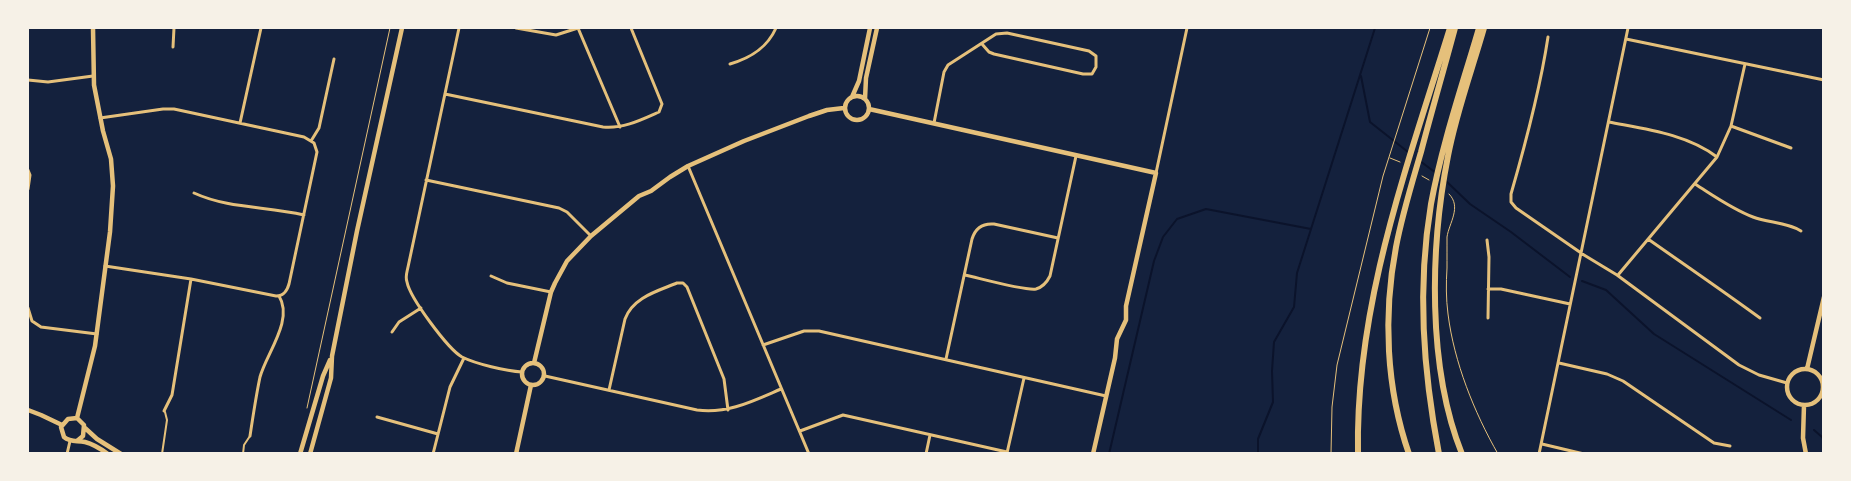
<!DOCTYPE html>
<html>
<head>
<meta charset="utf-8">
<style>
  body { margin:0 }
  #map { position:relative; width:1851px; height:481px; overflow:hidden; background:#14213d; font-family:"Noto Sans",sans-serif }
  canvas { display:block }
  .frame { position:absolute; inset:0; border:29px solid #f6f1e7; pointer-events:none }
</style>
</head>
<body>
<div id="map">
<canvas width="1851" height="481"></canvas>
<div class="frame"></div>
</div>
<script>
const c = document.querySelector('canvas').getContext('2d');
c.lineJoin = 'round';
function stroke(path, color, width, dash) {
  c.strokeStyle = color;
  c.lineWidth = width;
  c.lineCap = dash ? 'butt' : 'round';
  c.setLineDash(dash || []);
  c.stroke(path);
}
const stream = new Path2D(`
  M 1361,76 L 1370,122 L 1408,152
  M 1420,161 L 1436,173
  M 1446,181 L 1470,204 L 1511,232 L 1570,277
  M 1582,281 L 1606,290 L 1654,334 L 1791,420
  M 1814,430 L 1822,437 L 1824,442
  M 1109,454 L 1154,261 L 1163,237 L 1177,219 L 1206,209 L 1311,229
  M 1258,454 L 1258,439 L 1273,402 L 1272,371 L 1274,342 L 1294,307 L 1297,273 L 1375,28`);
const path = new Path2D(`
  M 1390,158 L 1400,162
  M 1422,176 L 1429,180
  M 1449,194 C 1462,207 1449,223 1447,237 C 1447,248 1447,258 1447,268 C 1446,283 1446,299 1448,314 C 1454,362 1474,412 1498,454
  M 307,408 L 390,28
  M 1331,454 L 1332,407 L 1337,365 L 1383,176 L 1430,28`);
const service = new Path2D(`
  M 162,454 L 167,420 L 165,412
  M 243,454 L 244,445 L 250,436`);
const minor = new Path2D(`
  M 459,28 L 408,267 C 407,272 405,277 407,282 C 410,298 448,349 462,357 C 476,364 506,371 522,372
  M 516,28 L 556,35 L 578,28
  M 578,28 L 620,127
  M 1548,37 C 1540,90 1526,142 1511,194 L 1511,202 L 1516,208 L 1584,255 L 1617,275 L 1739,365 L 1759,375 L 1787,383
  M 1626,39 L 1824,80
  M 173,47 L 174,28
  M 730,64 C 751,58 767,48 776,28
  M 28,80 L 48,82 L 93,76
  M 445,94 L 603,127 C 623,129 641,120 659,112 L 662,104 L 631,28
  M 100,118 L 163,109 L 174,109 L 304,137 L 314,143 L 317,152 L 289,284 C 287,291 284,296 276,296 L 191,279 L 105,266
  M 1609,122 C 1645,129 1687,134 1717,157
  M 240,123 L 261,28
  M 934,123 L 944,72 L 948,65 L 996,34 L 1007,33 L 1089,51 L 1096,56 L 1096,67 L 1092,74 L 1083,74 L 994,54 L 989,52 L 982,44
  M 1731,126 L 1791,148
  M 311,141 L 319,128 L 334,59
  M 688,166 L 809,454
  M 28,170 L 30,175 L 28,189
  M 1156,173 L 1187,28
  M 426,180 L 559,208 L 567,212 L 591,236
  M 1695,184 C 1714,196 1732,209 1753,217 C 1768,223 1787,222 1801,231
  M 194,193 C 229,209 267,206 304,215
  M 1648,239 C 1685,265 1723,291 1760,318
  M 1487,240 L 1489,257 L 1488,318
  M 965,275 C 979,278 1025,291 1036,289 C 1043,287 1047,282 1050,276 L 1076,156
  M 1618,275 L 1717,157 L 1731,126 L 1745,64
  M 491,276 L 507,283 L 551,292
  M 1488,289 L 1501,289 L 1570,304
  M 28,308 L 32,321 L 41,327 L 97,334
  M 392,332 L 399,322 L 421,308
  M 763,345 L 804,331 L 819,331 L 1106,396
  M 946,359 L 972,239 C 975,229 982,223 994,224 L 1058,238
  M 1559,363 L 1607,374 L 1623,381 L 1714,443 L 1730,446
  M 545,376 L 697,410 C 728,414 753,401 781,389
  M 609,390 L 625,319 C 633,297 658,291 677,283 L 683,283 L 687,287 L 724,379 L 728,410
  M 1823,391 L 1824,391
  M 164,411 L 172,395 L 191,279
  M 377,417 L 438,434
  M 800,431 L 843,415 L 1007,452
  M 250,436 C 253,416 256,396 260,377 C 266,354 294,320 279,296
  M 1542,444 L 1584,454
  M 1007,453 L 1024,378
  M 67,454 L 70,441
  M 433,454 L 450,387 L 464,358
  M 926,454 L 930,435
  M 1539,454 L 1628,28`);
const tertiary = new Path2D(`
  M845 108a12 12 0 1 1 24 0a12 12 0 1 1-24 0Z
  M 852,97 L 859,81 L 870,28
  M 865,99 L 866,78 L 877,28
  M 869,109 L 1156,173 L 1126,306 L 1126,320 L 1117,339 L 1115,358 L 1093,454
  M522 374a11 11 0 1 1 22 0a11 11 0 1 1-22 0Z
  M 534,363 L 551,292 L 555,283 L 567,261 L 591,236 L 639,196 L 651,191 L 670,177 L 688,166 L 744,141 L 809,116 L 827,110 L 844,108
  M 28,410 L 41,415 L 62,425
  M 77,418 L 95,346 L 110,232 L 113,186 L 111,159 L 103,131 L 94,85 L 93,28
  M 85,428 L 97,439 L 121,454
  M 77,441 L 83,436 L 84,425 L 77,418 L 68,419 L 61,427 L 64,437 C 71,443 77,440 85,442 C 93,444 101,449 108,454
  M 516,454 L 531,385`);
const secondary = new Path2D(`
  M1787 387a18 18 0 1 1 36 0a18 18 0 1 1-36 0Z
  M 1807,369 L 1824,297
  M 1804,405 L 1803,438 L 1806,454
  M 300,454 L 323,376 L 330,360
  M 310,454 L 331,378 L 332,356 L 357,231 L 402,28`);
const motorway = new Path2D(`
  M 1358,454 C 1355,305 1407,167 1450,28
  M 1409,454 C 1386,388 1383,315 1396,247 C 1402,215 1412,183 1421,152 C 1432,110 1444,69 1455,28
  M 1439,454 C 1423,370 1417,288 1431,204 C 1442,144 1462,86 1479,28
  M 1462,454 C 1427,367 1430,247 1448,156 C 1456,113 1472,70 1484,28`);
stroke(stream, '#0b132b', 2);
stroke(path, '#e5c07b', 1);
stroke(service, '#e5c07b', 2);
stroke(minor, '#e5c07b', 3);
stroke(tertiary, '#e5c07b', 4.5);
stroke(secondary, '#e5c07b', 4.5);
stroke(motorway, '#e5c07b', 6);
</script>
</body>
</html>
